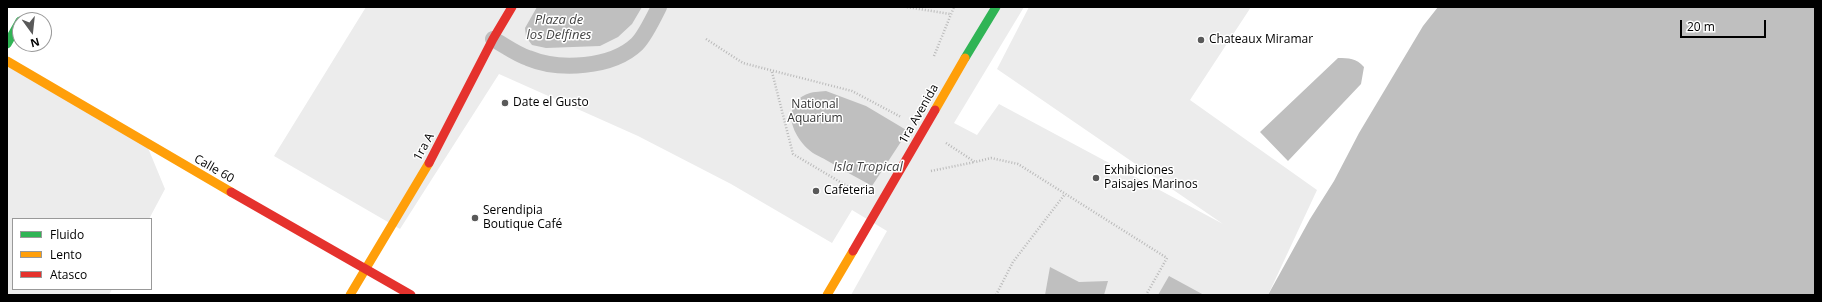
<!DOCTYPE html>
<html>
<head>
<meta charset="utf-8">
<style>
  body { margin:0 }
  #map { position:relative; width:1822px; height:302px; overflow:hidden; background:#fff; font-family:"Open Sans",sans-serif }
  canvas { display:block }
  .frame { position:absolute; inset:0; border:8px solid #000; pointer-events:none }
  .legend { position:absolute; left:12px; top:218px; width:140px; height:72px; box-sizing:border-box; background:#fff; border:1px solid #999; margin:0; padding:5px 7px; list-style:none; font-size:12px; color:#000 }
  .legend li { display:flex; align-items:center; gap:8px; height:20px }
  .legend b { width:20px; border:1px solid #999 }
  .north { position:absolute; left:12px; top:12px; width:40px; height:40px; box-sizing:border-box; background:#fff; border:1px solid #999; border-radius:50%; rotate:165deg; font-size:11px; font-weight:700; line-height:16px; text-align:center; color:#000 }
  .north::after { content:''; display:block; margin:auto; width:14px; height:18px; background:#595959; clip-path:polygon(50% 0,100% 100%,50% 72%,0 100%) }
  .scale { position:absolute; left:1680px; top:20px; width:86px; height:18px; box-sizing:border-box; border:2px solid #000; border-top:0; padding-left:5px; font-size:12px; line-height:14px; white-space:nowrap; color:#000; -webkit-text-stroke:3px #fff; paint-order:stroke }
</style>
</head>
<body>
<div id="map">
<canvas width="1822" height="302"></canvas>
<div class="frame"></div>
<ul class="legend">
<li><b style="height:5px;background:#30b455"></b>Fluido</li>
<li><b style="height:5px;background:#ff9f0a"></b>Lento</li>
<li><b style="height:5px;background:#e5322d"></b>Atasco</li>
</ul>
<div class="north">N</div>
<div class="scale">20 m</div>
</div>
<script>
const c = document.querySelector('canvas').getContext('2d');
c.lineJoin = 'round';
function paint(path, color) {
  c.fillStyle = color;
  c.fill(path, 'evenodd');
}
function stroke(path, color, width, dash) {
  c.strokeStyle = color;
  c.lineWidth = width;
  c.lineCap = dash ? 'butt' : 'round';
  c.setLineDash(dash || []);
  c.stroke(path);
}
function drawText(font, color, halo, rows, align = 'center') {
  c.font = font + ' "Open Sans",sans-serif';
  c.lineWidth = 3;
  c.setLineDash([]);
  c.textBaseline = 'middle';
  c.strokeStyle = halo;
  c.fillStyle = color;
  for (const [text, x, y, turn = 0] of rows) {
    c.save();
    c.translate(x, y);
    c.rotate((+turn || 0) * Math.PI / 180);
    c.textAlign = isNaN(turn) ? turn : align;
    if (halo) c.strokeText(text, 0, 0);
    c.fillText(text, 0, 0);
    c.restore();
  }
}
const green = new Path2D(`
  M 366,7 L 1024,7 L 954,123 L 977,135 L 999,104 L 1223,224 L 997,69 L 1029,7 L 1251,7 L 1190,100 L 1317,190 L 1268,295 L 851,295 L 887,231 L 852,210 L 832,243 L 731,184 L 638,136 L 499,74 L 400,229 L 274,156 Z
  M 7,61 L 146,143 L 165,189 L 149,219 L 13,219 L 13,289 L 112,289 L 109,295 L 7,295 Z`);
const water = new Path2D(`
  M 537,7 L 642,7 L 632,24 L 618,37 L 600,46 L 546,48 L 532,45 L 526,37 L 525,28 Z
  M 1438,7 L 1815,7 L 1815,295 L 1268,295 L 1310,219 L 1334,181 L 1359,133 L 1423,26 Z
  M 1338,58 C 1349,58 1356,58 1364,67 L 1361,84 L 1288,161 L 1260,132 Z
  M 826,91 L 866,106 L 908,131 L 872,186 C 857,178 842,169 826,160 C 821,157 813,154 808,149 C 798,140 787,122 793,108 C 800,93 811,92 826,91 Z
  M 1050,267 L 1079,282 L 1108,281 L 1104,295 L 1045,295 Z
  M 1169,276 L 1204,295 L 1158,295 Z`);
const path = new Path2D(`
  M 907,7 L 950,14
  M 706,39 L 743,63 L 852,91 L 901,117
  M 934,56 L 954,7
  M 772,72 L 793,154 L 857,192
  M 946,143 L 975,162 L 991,158 L 1018,164 L 1167,258 L 1146,295
  M 931,171 L 975,162
  M 996,295 L 1013,262 L 1065,194`);
const lane = new Path2D(`
  M 493,39 C 504,45 516,54 528,58 C 559,71 612,68 637,44 C 645,36 654,17 659,7`);
const fast = new Path2D(`
  M 7,44 L 20,21
  M 965,58 L 996,7`);
const slow = new Path2D(`
  M 7,61 L 231,192
  M 350,295 L 429,163
  M 827,295 L 853,251`);
const jam = new Path2D(`
  M 429,163 L 493,39 L 512,7
  M 231,192 L 411,295`);
const slowBridge = new Path2D(`
  M 935,110 L 965,58`);
const jamBridge = new Path2D(`
  M 853,251 L 935,110`);
const markers = [
  [1201,40,4,"#595959"],
  [505,103,4,"#595959"],
  [1096,178,4,"#595959"],
  [816,191,4,"#595959"],
  [475,218,4,"#595959"]
];
const poiNames = [
  ["Chateaux Miramar",1209,40],
  ["Date el Gusto",513,103],
  ["Exhibiciones",1104,171],
  ["Paisajes Marinos",1104,185],
  ["Cafeteria",824,191],
  ["Serendipia",483,211],
  ["Boutique Café",483,225]
];
const parkNames = [
  ["National",815,105],
  ["Aquarium",815,119]
];
const streetNames = [
  ["1ra Avenida",919,114,-60],
  ["1ra A",424,147,-61],
  ["Calle 60",214,169,30]
];
const waterNames = [
  ["Plaza de",559,20],
  ["los Delfines",559,35],
  ["Isla Tropical",868,167]
];
paint(green, '#ececec');
paint(water, '#bfbfbf');
stroke(path, '#b9b9b9', 2.5, [1, 2]);
stroke(lane, '#bebebe', 16);
stroke(fast, '#30b455', 9);
stroke(slow, '#ff9f0a', 9);
stroke(jam, '#e5322d', 9);
stroke(slowBridge, '#ff9f0a', 9);
stroke(jamBridge, '#e5322d', 9);
for (const [x, y, r, color] of markers) {
  const dot = new Path2D();
  dot.arc(x, y, r, 0, 2 * Math.PI);
  c.fillStyle = color;
  c.fill(dot);
  stroke(dot, '#fff', 1.5);
}
drawText('12px', '#000', '#fff', poiNames, 'left');
drawText('12px', '#333', '#fff', parkNames);
drawText('12px', '#000', '#fff', streetNames);
drawText('italic 13px', '#444', '#fff', waterNames);
</script>
</body>
</html>
